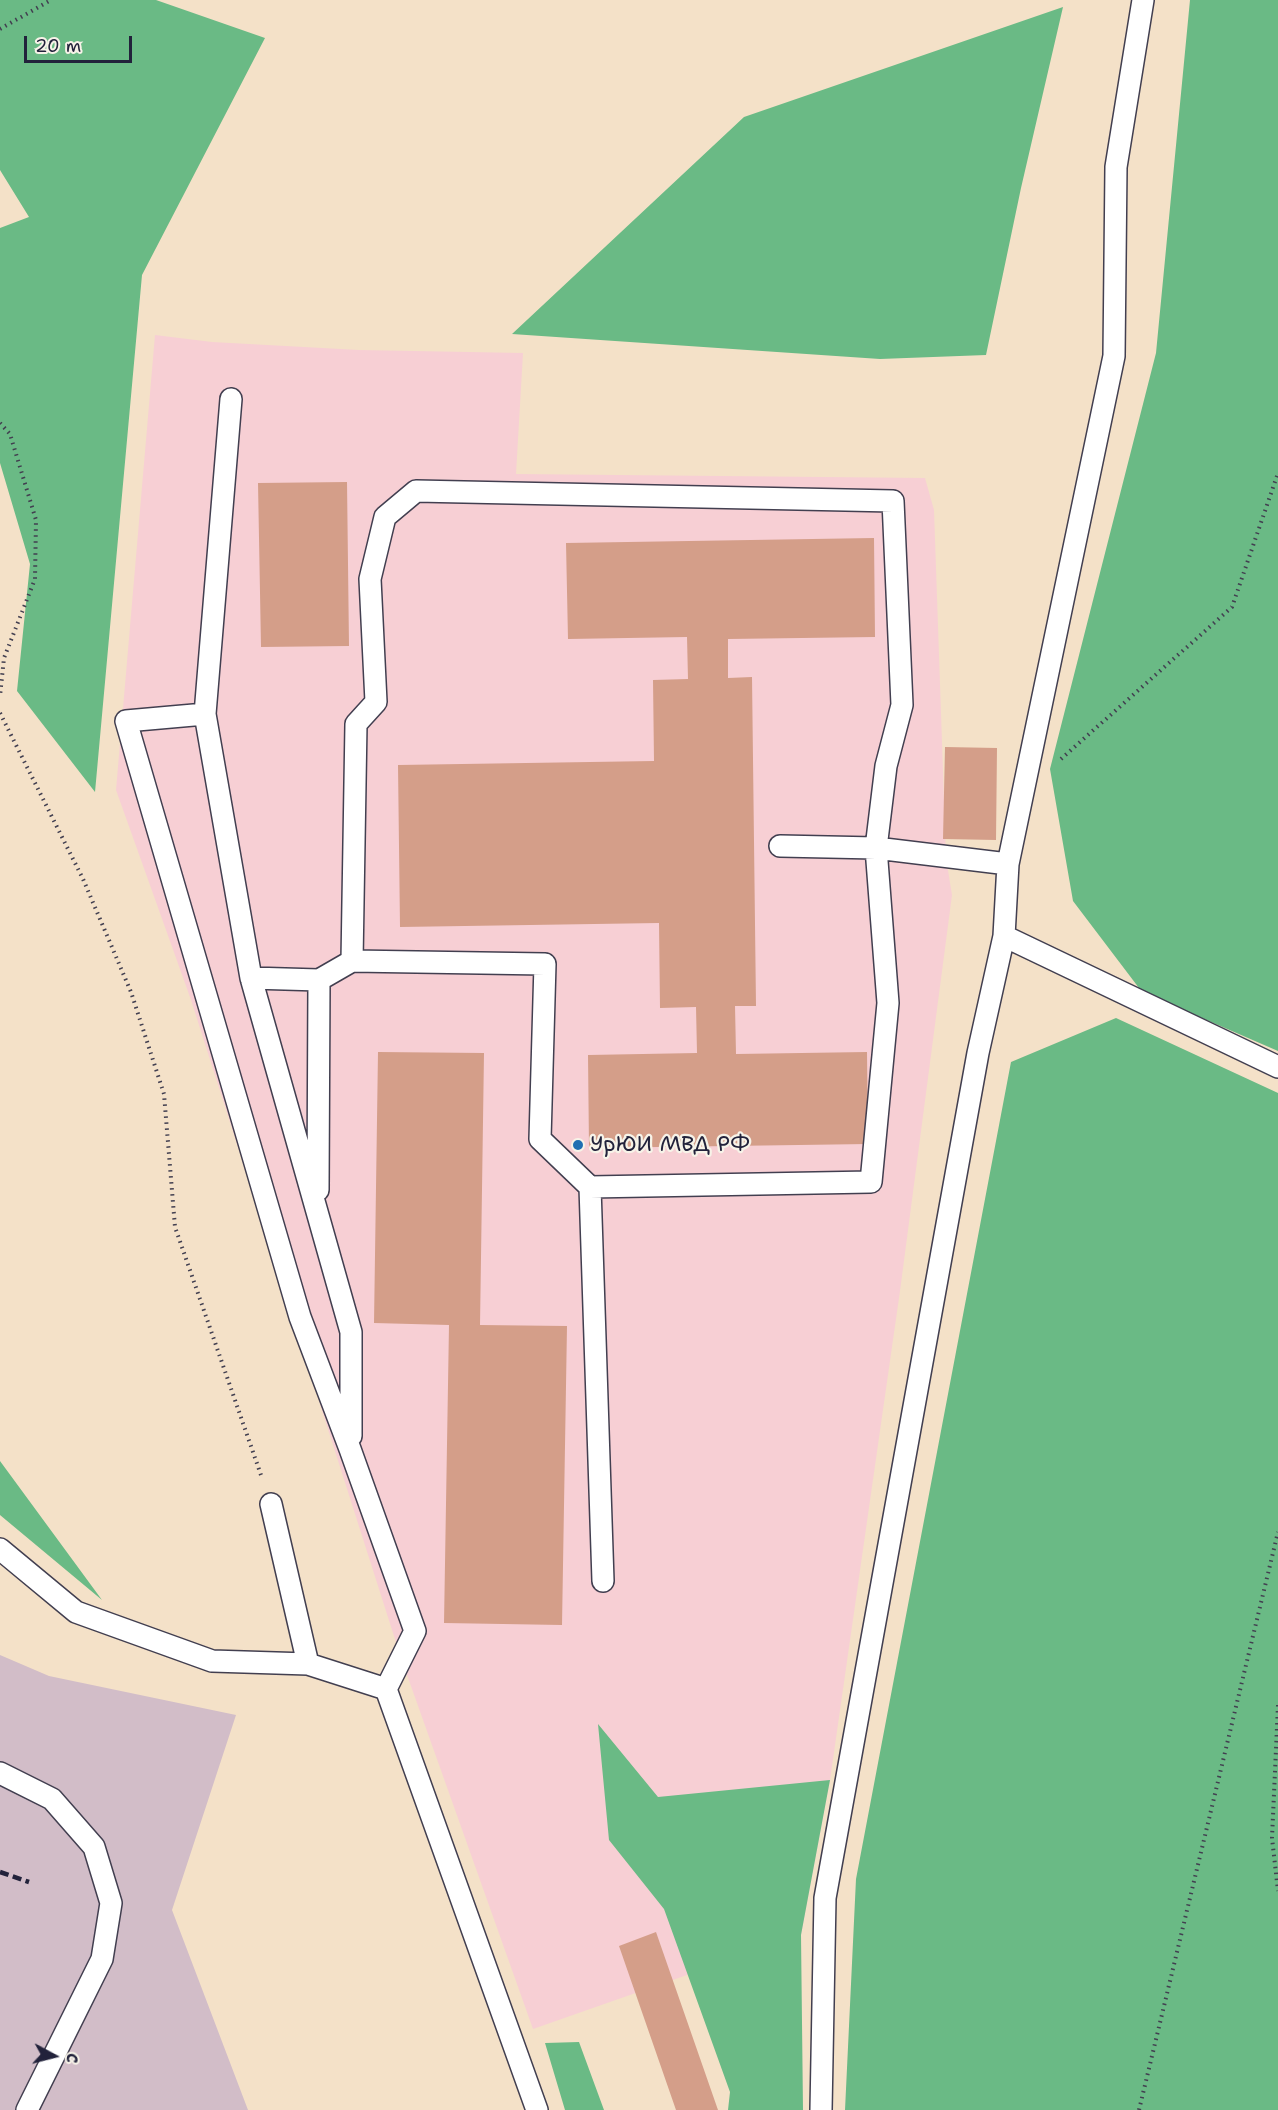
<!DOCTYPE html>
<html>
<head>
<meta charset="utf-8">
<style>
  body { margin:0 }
  #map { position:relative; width:1278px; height:2110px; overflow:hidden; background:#f4e1c8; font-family:"Shantell Sans",sans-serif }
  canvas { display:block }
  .north { position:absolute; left:24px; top:2026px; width:60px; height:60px; -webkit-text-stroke:4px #f7f3e8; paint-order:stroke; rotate:97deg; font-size:16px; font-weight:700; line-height:24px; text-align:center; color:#22223b }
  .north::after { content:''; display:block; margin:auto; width:21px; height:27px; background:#22223b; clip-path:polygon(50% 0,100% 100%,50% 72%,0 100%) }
  .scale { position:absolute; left:24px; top:36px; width:108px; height:27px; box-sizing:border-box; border:3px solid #22223b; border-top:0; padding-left:8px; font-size:18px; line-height:21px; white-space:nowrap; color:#22223b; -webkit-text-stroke:4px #f7f3e8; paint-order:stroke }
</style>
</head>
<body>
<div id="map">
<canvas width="1278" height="2110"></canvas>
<div class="north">С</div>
<div class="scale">20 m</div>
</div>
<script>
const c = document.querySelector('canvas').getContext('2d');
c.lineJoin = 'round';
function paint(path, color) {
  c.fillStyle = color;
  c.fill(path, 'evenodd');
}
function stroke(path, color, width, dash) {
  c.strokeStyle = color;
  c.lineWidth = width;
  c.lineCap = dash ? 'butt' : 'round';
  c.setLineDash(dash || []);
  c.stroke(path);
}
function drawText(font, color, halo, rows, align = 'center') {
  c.font = font + ' "Shantell Sans",sans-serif';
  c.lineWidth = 4.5;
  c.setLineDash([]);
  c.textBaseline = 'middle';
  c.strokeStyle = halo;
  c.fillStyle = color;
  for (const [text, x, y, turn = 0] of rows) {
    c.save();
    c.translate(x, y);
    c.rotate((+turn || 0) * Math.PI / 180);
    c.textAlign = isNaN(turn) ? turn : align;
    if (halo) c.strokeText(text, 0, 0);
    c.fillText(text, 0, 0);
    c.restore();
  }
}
const built = new Path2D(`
  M 155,335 L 212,342 L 359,350 L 523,353 L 516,474 L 925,478 L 934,510 L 946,858 L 952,895 L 900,1291 L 830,1780 L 801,1935 L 533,2029 L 401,1658 L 191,1000 L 116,790 Z`);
const industrial = new Path2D(`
  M 0,1655 L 49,1676 L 236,1715 L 172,1910 L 248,2110 L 0,2110 Z`);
const forest = new Path2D(`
  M 0,0 L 156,0 L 265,38 L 142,275 L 95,792 L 17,691 L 30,564 L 0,463 L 0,228 L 29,217 L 0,170 Z
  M 1190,0 L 1278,0 L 1278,1051 L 1142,992 L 1073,901 L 1050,769 L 1156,353 Z
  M 1063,7 L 1021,188 L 986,355 L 880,359 L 512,334 L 744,117 Z
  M 1116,1018 L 1278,1093 L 1278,2110 L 845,2110 L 856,1879 L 1011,1062 Z
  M 0,1461 L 102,1600 L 0,1515 Z
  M 598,1724 L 658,1797 L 830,1780 L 801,1935 L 803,2110 L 728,2110 L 730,2092 L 664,1909 L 609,1840 Z
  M 579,2042 L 604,2110 L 565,2110 L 545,2043 Z`);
const building = new Path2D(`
  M 347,482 L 349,646 L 261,647 L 258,483 Z
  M 874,538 L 875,637 L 728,639 L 728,678 L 752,677 L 756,1006 L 735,1006 L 736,1054 L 867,1052 L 868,1144 L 589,1148 L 588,1055 L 697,1053 L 696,1007 L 660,1008 L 659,923 L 400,927 L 398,765 L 654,761 L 653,680 L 688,679 L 687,637 L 568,639 L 566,543 Z
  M 945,747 L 997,748 L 996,840 L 943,839 Z
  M 378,1052 L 484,1053 L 480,1325 L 567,1326 L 562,1625 L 444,1623 L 449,1325 L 374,1323 Z
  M 656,1932 L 718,2110 L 676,2110 L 619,1946 Z`);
const path = new Path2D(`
  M 0,29 L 51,0
  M 0,423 L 10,434 L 36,520 L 35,579 L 4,658 L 0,696
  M 0,713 L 83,879 L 131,992 L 164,1094 L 175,1227 L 262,1478
  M 1061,759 L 1232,607 L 1278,473
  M 1278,1705 L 1272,1838 L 1278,1891
  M 1139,2110 L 1278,1532`);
const service = new Path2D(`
  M 231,399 L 205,714 L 251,978 L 351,1332 L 351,1436
  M 205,714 L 126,721 L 300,1317 L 350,1449 L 415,1631 L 386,1689
  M 780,846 L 876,848 L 1008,864
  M 1004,936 L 1278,1067
  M 352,961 L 356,724 L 376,702 L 370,579 L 385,517 L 416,491 L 893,501 L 902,705 L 886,766 L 876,848 L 888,1003 L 871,1182 L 590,1187
  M 251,978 L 319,980 L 352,961 L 545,964 L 540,1139 L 590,1187 L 603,1581
  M 318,1190 L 319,980
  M 271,1504 L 308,1664 L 386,1689 L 537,2110
  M 0,1549 L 76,1612 L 212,1661 L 308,1664
  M 0,1773 L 52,1799 L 94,1847 L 111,1903 L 102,1959 L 27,2110
  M 821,2110 L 825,1898 L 978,1053 L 1004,936 L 1008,864 L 1114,356 L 1116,167 L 1143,0`);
const rail = new Path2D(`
  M 0,1872 L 29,1882`);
const markers = [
  [578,1145,6,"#1f6fb2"]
];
const poiNames = [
  ["УрЮИ МВД РФ",590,1145]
];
paint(built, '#f7cfd4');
paint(industrial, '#d2bdc8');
paint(forest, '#6aba85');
paint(building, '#d49e89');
stroke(service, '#423f50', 24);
stroke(path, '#423f50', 4, [1.5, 4.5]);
stroke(service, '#fff', 21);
stroke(rail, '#22223b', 4.5, [9, 4.5]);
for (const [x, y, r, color] of markers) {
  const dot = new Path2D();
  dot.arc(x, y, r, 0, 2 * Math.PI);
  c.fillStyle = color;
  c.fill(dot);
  stroke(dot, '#f7f3e8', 2);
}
drawText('22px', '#22223b', '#f7f3e8', poiNames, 'left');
</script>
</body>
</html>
